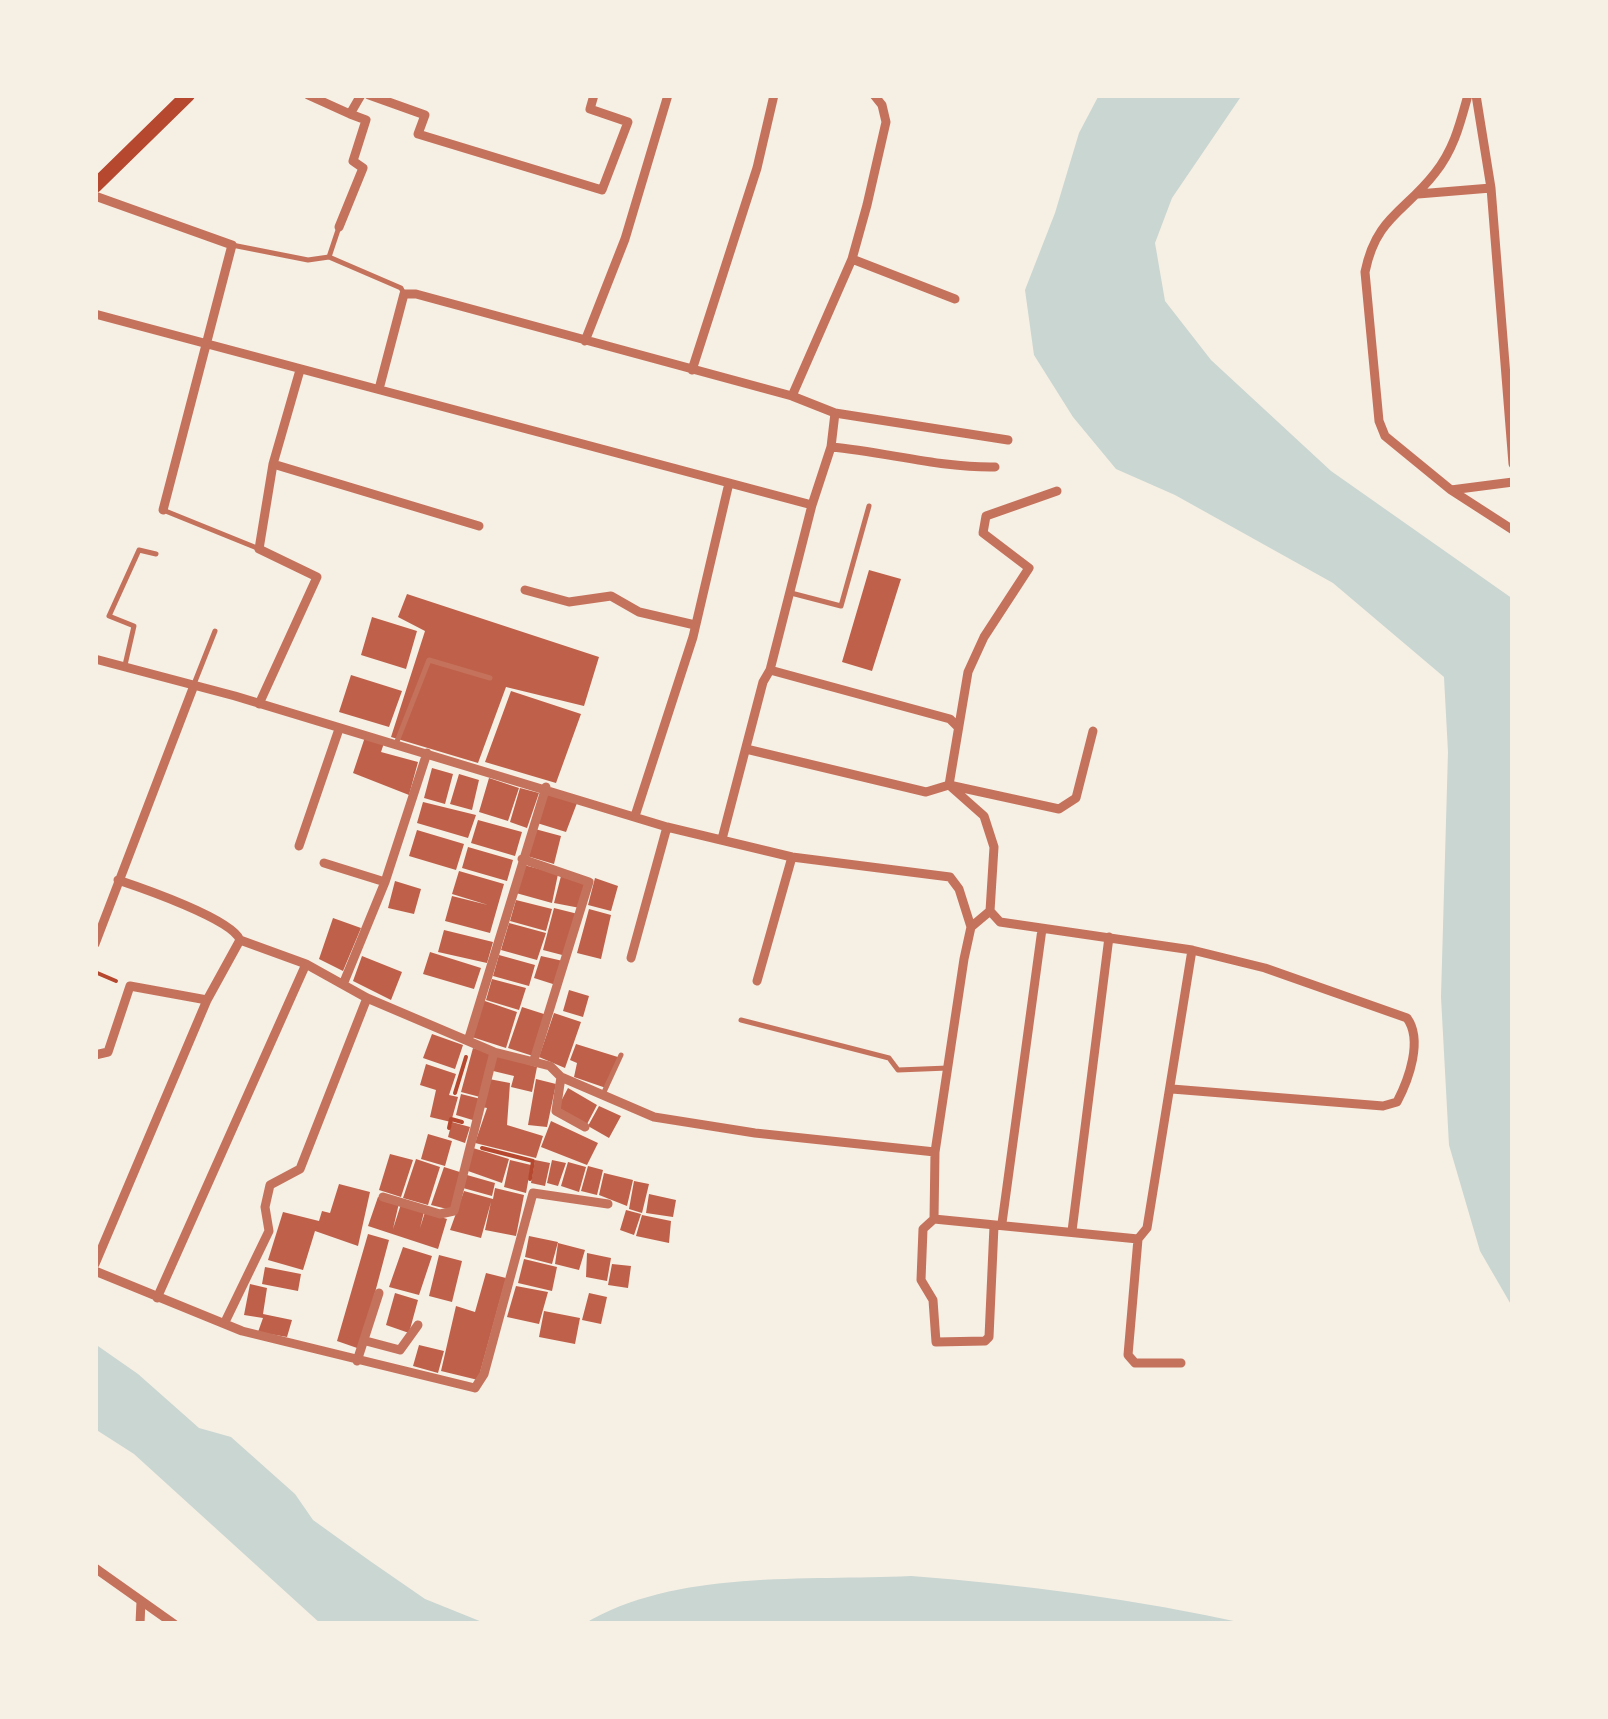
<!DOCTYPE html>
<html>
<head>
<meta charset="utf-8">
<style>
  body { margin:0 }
  #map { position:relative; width:1608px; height:1719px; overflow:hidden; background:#f6efe4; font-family:"Space Grotesk",sans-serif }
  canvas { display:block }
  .frame { position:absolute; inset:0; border:98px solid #f6efe4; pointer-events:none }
</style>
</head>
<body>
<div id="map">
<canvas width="1608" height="1719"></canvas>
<div class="frame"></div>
</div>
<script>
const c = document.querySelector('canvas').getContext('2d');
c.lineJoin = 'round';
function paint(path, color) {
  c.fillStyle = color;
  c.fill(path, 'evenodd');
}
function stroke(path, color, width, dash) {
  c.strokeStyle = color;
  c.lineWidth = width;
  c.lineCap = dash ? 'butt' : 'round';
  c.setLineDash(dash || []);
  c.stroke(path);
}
const water = new Path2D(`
  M 1099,95 L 1242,95 L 1172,198 L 1155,243 L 1165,301 L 1211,360 L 1331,471 L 1513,599 L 1513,1308 L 1480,1251 L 1449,1145 L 1441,997 L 1448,752 L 1444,677 L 1333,583 L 1175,495 L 1116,469 L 1073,417 L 1034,355 L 1025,290 L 1055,213 L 1079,133 Z
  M 95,1344 L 138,1374 L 199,1428 L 231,1437 L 295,1494 L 313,1520 L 370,1561 L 425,1599 L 487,1624 L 321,1624 L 134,1454 L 95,1429 Z
  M 911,1576 C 1025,1585 1136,1599 1248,1624 L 584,1624 C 675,1569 807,1581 911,1576 Z`);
const building = new Path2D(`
  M 869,570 L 901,579 L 872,671 L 842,662 Z
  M 407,594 L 599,657 L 584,706 L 506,687 L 478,763 L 391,737 L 425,631 L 398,617 Z
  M 372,617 L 417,631 L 406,669 L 361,655 Z
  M 351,675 L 402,691 L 389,727 L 339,712 Z
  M 511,691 L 581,714 L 556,783 L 485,762 Z
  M 365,737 L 384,743 L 381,752 L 418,762 L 409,795 L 353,773 Z
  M 432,768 L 453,774 L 445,804 L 424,798 Z
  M 459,774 L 479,780 L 472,810 L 450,804 Z
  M 489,778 L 519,788 L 508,821 L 479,812 Z
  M 520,788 L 539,793 L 527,828 L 510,822 Z
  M 547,793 L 577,803 L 566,832 L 537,823 Z
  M 423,802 L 476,815 L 468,838 L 417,823 Z
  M 478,820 L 522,832 L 515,856 L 471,843 Z
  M 535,829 L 561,836 L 554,864 L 527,856 Z
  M 417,830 L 464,844 L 456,870 L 409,856 Z
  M 468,847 L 513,860 L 507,881 L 462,868 Z
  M 524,865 L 558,874 L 552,903 L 516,893 Z
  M 459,871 L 504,884 L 490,933 L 445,921 L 452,896 L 488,905 L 452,894 Z
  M 561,876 L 587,883 L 580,908 L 554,903 Z
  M 595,878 L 618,886 L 611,911 L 588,905 Z
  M 395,881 L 421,889 L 414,914 L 388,908 Z
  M 516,900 L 552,909 L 546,931 L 510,921 Z
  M 554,908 L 578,914 L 566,956 L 543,950 Z
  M 589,909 L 611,915 L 601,959 L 577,953 Z
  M 333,918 L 361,928 L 343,971 L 319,959 Z
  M 509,923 L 546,933 L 537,960 L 501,950 Z
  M 444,930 L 493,942 L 487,963 L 438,952 Z
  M 430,952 L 481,968 L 474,989 L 423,974 Z
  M 499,955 L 535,965 L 529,986 L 493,976 Z
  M 362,956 L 402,972 L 391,1000 L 353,981 Z
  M 541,956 L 563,961 L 556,985 L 534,978 Z
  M 492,979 L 526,988 L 519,1010 L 486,1000 Z
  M 569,990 L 589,996 L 583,1017 L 563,1011 Z
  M 482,1000 L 517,1012 L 506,1048 L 472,1037 Z
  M 522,1007 L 547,1015 L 533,1056 L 508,1048 Z
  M 554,1013 L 581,1022 L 565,1068 L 539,1057 Z
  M 432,1034 L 463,1045 L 455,1069 L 423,1058 Z
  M 576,1044 L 621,1058 L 606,1088 L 574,1077 L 577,1063 L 570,1060 Z
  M 473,1048 L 537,1067 L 532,1092 L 511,1087 L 514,1076 L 489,1070 L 480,1097 L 461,1092 Z
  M 426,1064 L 456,1074 L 449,1095 L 458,1097 L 451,1122 L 430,1117 L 436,1090 L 420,1085 Z
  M 489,1079 L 510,1083 L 507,1125 L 543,1136 L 536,1158 L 475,1143 L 487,1108 L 482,1107 Z
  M 536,1079 L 556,1084 L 547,1127 L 528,1125 Z
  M 568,1088 L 597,1105 L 586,1126 L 558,1107 Z
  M 461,1094 L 481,1099 L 476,1121 L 456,1115 Z
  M 599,1106 L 621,1116 L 609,1138 L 588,1126 Z
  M 551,1121 L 598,1143 L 587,1165 L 541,1147 Z
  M 452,1122 L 470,1127 L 465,1143 L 448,1137 Z
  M 428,1134 L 452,1141 L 445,1166 L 421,1159 Z
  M 473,1148 L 509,1159 L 502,1183 L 468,1171 Z
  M 390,1154 L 413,1160 L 401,1197 L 379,1190 Z
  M 416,1159 L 440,1167 L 428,1205 L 403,1198 Z
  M 510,1160 L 531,1165 L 526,1193 L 504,1187 Z
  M 535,1160 L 550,1163 L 545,1186 L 531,1183 Z
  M 552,1160 L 566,1163 L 558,1186 L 547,1183 Z
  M 568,1162 L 586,1167 L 579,1192 L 561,1186 Z
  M 588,1166 L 603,1170 L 597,1195 L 581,1191 Z
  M 444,1167 L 463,1173 L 451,1210 L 431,1205 Z
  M 604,1173 L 633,1180 L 627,1206 L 599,1195 Z
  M 467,1175 L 495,1183 L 492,1196 L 463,1188 Z
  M 634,1181 L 649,1184 L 642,1213 L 629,1209 Z
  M 339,1184 L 370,1192 L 358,1246 L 315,1231 L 303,1270 L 268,1260 L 283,1212 L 319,1221 L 322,1211 L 330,1213 Z
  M 495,1188 L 524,1195 L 516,1236 L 485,1230 L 491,1202 L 481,1238 L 450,1230 L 464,1191 L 493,1199 Z
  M 649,1194 L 676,1200 L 673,1217 L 646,1213 Z
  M 378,1197 L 399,1203 L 393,1229 L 401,1204 L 424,1212 L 420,1228 L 425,1212 L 447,1219 L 438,1249 L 368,1226 Z
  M 626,1210 L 641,1214 L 634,1235 L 620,1230 Z
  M 642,1215 L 671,1221 L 669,1243 L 636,1236 Z
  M 368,1234 L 389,1240 L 360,1349 L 337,1341 Z
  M 529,1236 L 558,1242 L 552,1264 L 525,1257 Z
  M 558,1243 L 585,1250 L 579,1270 L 555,1264 Z
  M 403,1247 L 432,1256 L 419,1295 L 389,1287 Z
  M 587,1253 L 611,1258 L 607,1281 L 586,1277 Z
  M 439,1255 L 462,1261 L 452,1302 L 429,1296 Z
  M 524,1259 L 557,1267 L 552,1291 L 518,1283 Z
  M 612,1264 L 631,1266 L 628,1288 L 608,1285 Z
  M 265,1267 L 301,1274 L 298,1291 L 262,1284 Z
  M 486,1273 L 506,1278 L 478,1380 L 441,1371 L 456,1306 L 475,1312 Z
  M 250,1284 L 267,1288 L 263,1314 L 292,1320 L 287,1337 L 258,1332 L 263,1318 L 244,1315 Z
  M 516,1286 L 548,1292 L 539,1324 L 507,1317 Z
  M 395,1293 L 418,1300 L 409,1333 L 386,1325 Z
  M 589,1293 L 607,1297 L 601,1324 L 582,1320 Z
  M 544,1311 L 580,1318 L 575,1344 L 539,1337 Z
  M 419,1345 L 444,1351 L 438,1373 L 413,1366 Z`);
const path = new Path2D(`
  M 95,972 L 116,981
  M 455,1093 L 466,1057
  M 449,1128 L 451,1119 L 462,1122
  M 482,1148 L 533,1161 L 530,1179`);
const service = new Path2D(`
  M 232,245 L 308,260 L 329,257 L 401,288 L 404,294
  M 329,257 L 339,227
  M 163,510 L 257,548
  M 791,593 L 841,606 L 869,506
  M 125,665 L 134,626 L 109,616 L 139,550 L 156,554
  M 194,684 L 215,631
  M 396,744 L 429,660 L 490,678
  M 741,1020 L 889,1058 L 898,1070 L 948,1068
  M 604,1092 L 621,1055`);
const minor = new Path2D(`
  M 308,95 L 350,114 L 361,95
  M 369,95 L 425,115 L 418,134 L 602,190 L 628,122 L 590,109 L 594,95
  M 1468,95 C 1460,124 1454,149 1435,173 C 1405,212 1376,217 1365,272 L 1379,421 L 1385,436 L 1451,490 L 1513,530
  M 1476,95 L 1491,188 L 1513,464
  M 1418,194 L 1491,188
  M 95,196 L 232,245 L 163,510
  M 339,227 L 363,168 L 353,161 L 366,120 L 350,114
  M 852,259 L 955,299
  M 95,314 L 812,505 L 770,670
  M 585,341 L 625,239 L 668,95
  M 692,370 L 757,168 L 774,95
  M 379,389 L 404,294 L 416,294 L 792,396 L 835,413 L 1008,440
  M 792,396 L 852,259 L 867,205 L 886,122 L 882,105 L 874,95
  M 831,447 C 886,452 941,468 995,467
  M 273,464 L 479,526
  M 1451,490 L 1513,482
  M 812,505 L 831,447 L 835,413
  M 525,590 L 569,602 L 611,596 L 639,612 L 695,625
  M 95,659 L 235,696 L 667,827 L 792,857 L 950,877 L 959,889 L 971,927
  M 259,704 L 317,577 L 259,549 L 273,464 L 300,370
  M 746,749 L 926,792 L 949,785 L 1059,809 L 1076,798 L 1093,731
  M 635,816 L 693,637 L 729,483
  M 722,839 L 763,682 L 770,670 L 950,719 L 957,726
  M 299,846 L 339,729
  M 522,859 L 589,882 L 534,1060
  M 324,863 L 385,882
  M 118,880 C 142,888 232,919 240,940 L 306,964 L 367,998 L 494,1052 L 550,1066 L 561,1077 L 654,1117 L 755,1133 L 935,1152
  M 990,911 L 1000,922 L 1192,950 L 1265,968 L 1407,1018 C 1423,1040 1409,1079 1397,1102 L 1383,1106 L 1172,1089
  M 990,911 L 994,847 L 984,816 L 949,785 L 968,672 L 984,637 L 1029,568 L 983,533 L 986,516 L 1057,491
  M 95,944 L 193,688
  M 631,958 L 667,827
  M 757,981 L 792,857
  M 344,982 L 385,882 L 427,753
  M 468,1041 L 546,787
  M 95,1055 L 108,1052 L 130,986 L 207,1000
  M 561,1077 L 556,1111 L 585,1127
  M 383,1197 L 440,1214 L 454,1211 L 494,1052
  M 934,1219 L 935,1152 L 964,959 L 971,927 L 990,911
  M 934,1219 L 923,1229 L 921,1280 L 933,1300 L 936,1342 L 985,1341 L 989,1337 L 994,1226
  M 934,1219 L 1138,1239
  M 1002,1223 L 1042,929
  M 1072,1231 L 1109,937
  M 95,1264 L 207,1000 L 240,940
  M 95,1271 L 242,1331 L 475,1388 L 484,1374 L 533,1193 L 608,1204
  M 157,1298 L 306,964
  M 225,1322 L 269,1231 L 265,1207 L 270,1185 L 300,1169 L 367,998
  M 366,1341 L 400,1350 L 418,1325
  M 357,1361 L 379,1293
  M 1181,1363 L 1135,1363 L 1128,1355 L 1138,1239 L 1147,1228 L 1192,950
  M 95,1568 L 174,1624
  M 140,1624 L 141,1601`);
const primary = new Path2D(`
  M 95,186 L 188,95`);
paint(water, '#c9d6d2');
paint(building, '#bf614a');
stroke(path, '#b5482f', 4);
stroke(service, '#c5725c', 5);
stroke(minor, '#c5725c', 9);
stroke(primary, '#b5482f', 14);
</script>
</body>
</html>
